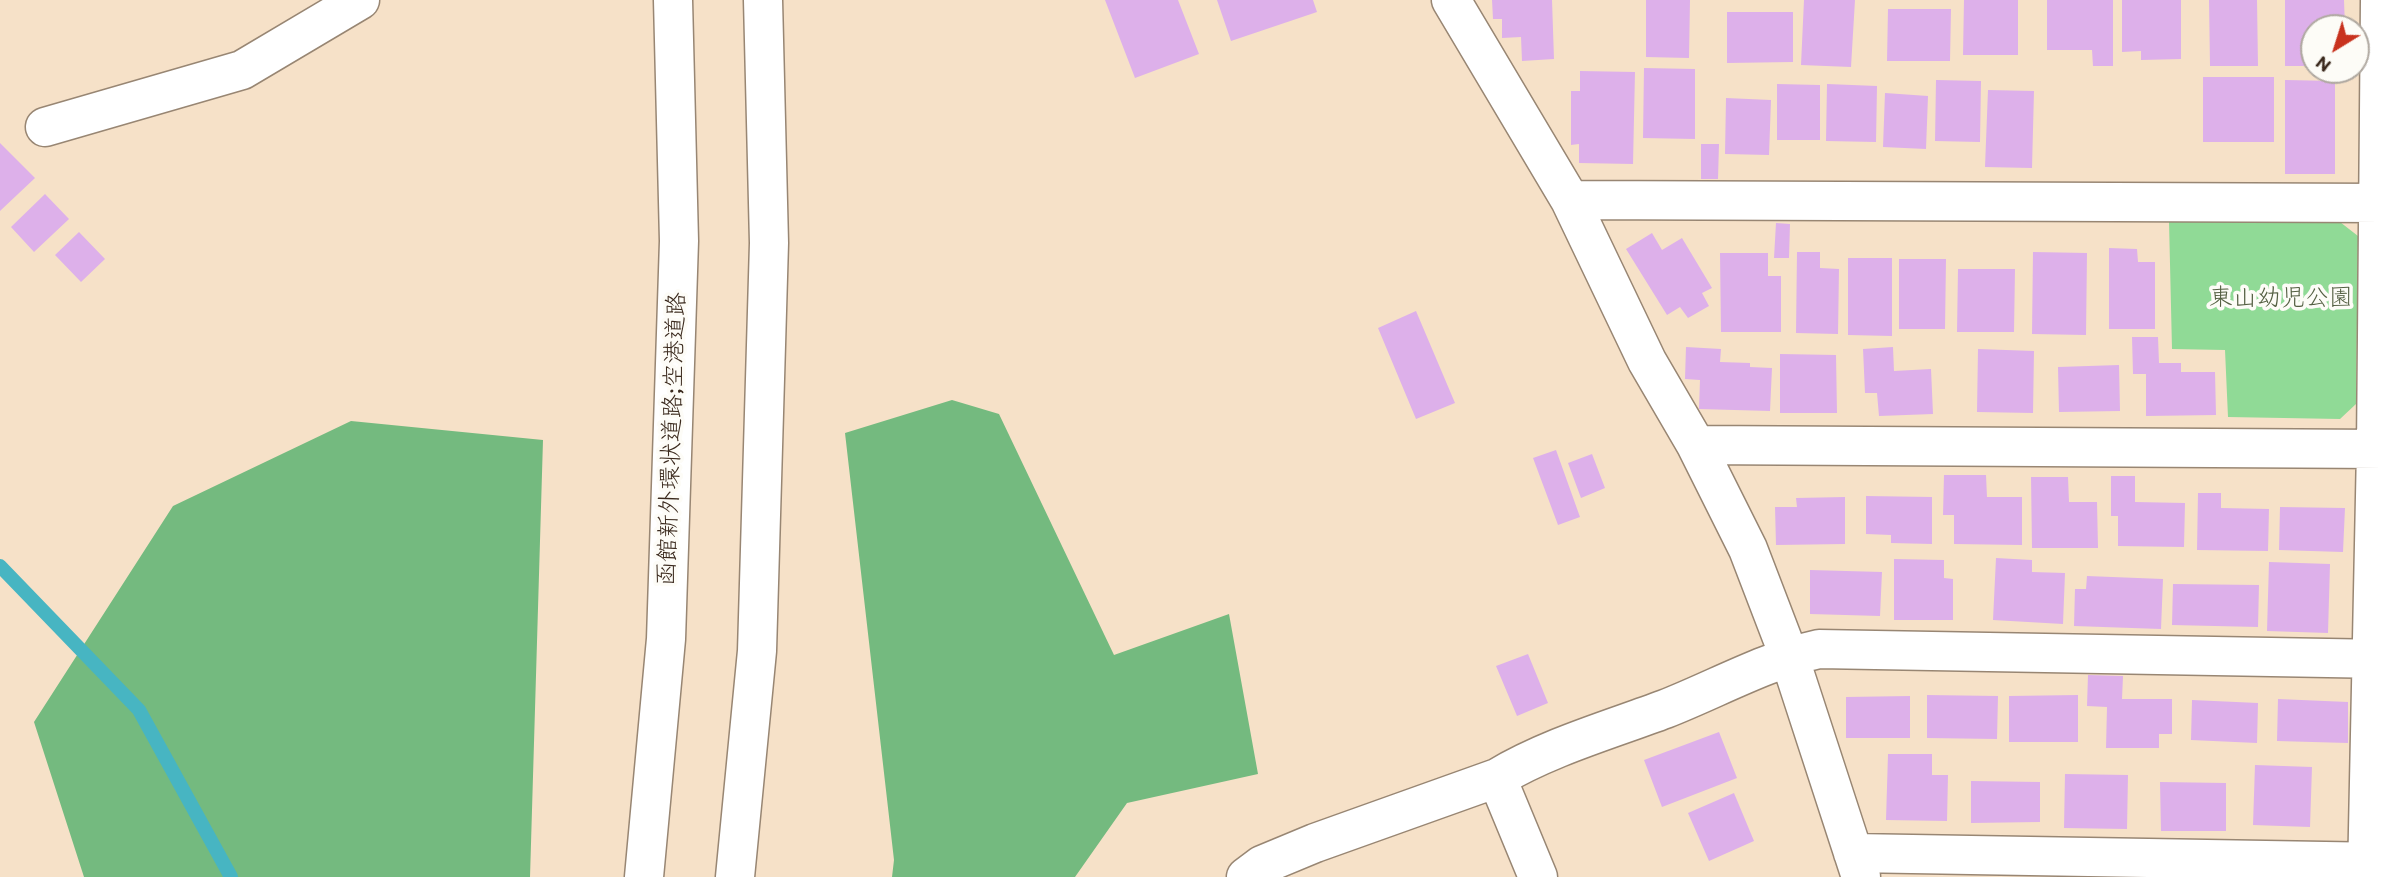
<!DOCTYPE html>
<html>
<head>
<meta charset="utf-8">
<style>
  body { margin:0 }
  #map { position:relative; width:2384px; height:877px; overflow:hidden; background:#f6e1c8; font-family:Itim,sans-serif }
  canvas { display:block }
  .north { position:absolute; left:2300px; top:14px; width:70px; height:70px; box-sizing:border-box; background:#fdfcf7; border:2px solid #afa8a0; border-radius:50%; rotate:218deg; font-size:19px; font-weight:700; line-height:28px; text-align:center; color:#3b2a1e }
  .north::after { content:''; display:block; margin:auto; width:24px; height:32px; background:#c8321e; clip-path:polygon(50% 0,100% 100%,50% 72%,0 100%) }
</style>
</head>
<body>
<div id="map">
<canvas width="2384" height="877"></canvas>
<div class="north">N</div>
</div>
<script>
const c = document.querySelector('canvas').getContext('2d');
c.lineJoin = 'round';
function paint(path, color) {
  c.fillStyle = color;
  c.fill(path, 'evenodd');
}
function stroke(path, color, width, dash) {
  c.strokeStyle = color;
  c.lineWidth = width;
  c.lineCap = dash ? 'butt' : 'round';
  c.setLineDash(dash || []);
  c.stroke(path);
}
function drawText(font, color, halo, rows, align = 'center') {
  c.font = font + ' Itim,"Klee One",sans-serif';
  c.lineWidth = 7;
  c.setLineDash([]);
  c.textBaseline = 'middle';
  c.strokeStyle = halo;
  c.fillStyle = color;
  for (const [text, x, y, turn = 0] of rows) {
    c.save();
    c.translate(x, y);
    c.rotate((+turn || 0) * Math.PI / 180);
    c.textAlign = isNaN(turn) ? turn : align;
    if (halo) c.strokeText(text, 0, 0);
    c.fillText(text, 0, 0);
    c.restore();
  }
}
const green = new Path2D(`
  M 2169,221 L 2340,222 L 2358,236 L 2356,404 L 2340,419 L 2228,417 L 2225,350 L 2172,349 Z`);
const forest = new Path2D(`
  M 952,400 L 999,414 L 1114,655 L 1229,614 L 1258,774 L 1127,803 L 1075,877 L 892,877 L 894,860 L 845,433 Z
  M 351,421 L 543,440 L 530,877 L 84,877 L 34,722 L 173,506 Z`);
const stream = new Path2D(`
  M 0,566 L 139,710 L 231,877`);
const building = new Path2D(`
  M 1105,0 L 1178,0 L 1199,54 L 1135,78 Z
  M 1217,0 L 1313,0 L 1317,12 L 1231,41 Z
  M 1492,0 L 1552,0 L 1554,59 L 1522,61 L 1521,37 L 1502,38 L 1502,19 L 1493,19 Z
  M 1646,0 L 1690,0 L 1689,58 L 1646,57 Z
  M 1804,0 L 1855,0 L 1851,67 L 1801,65 Z
  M 1964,0 L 2018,0 L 2018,55 L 1963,55 Z
  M 2047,0 L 2113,0 L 2113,66 L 2093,66 L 2092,50 L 2047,50 Z
  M 2122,0 L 2181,0 L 2181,59 L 2141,60 L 2141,51 L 2122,52 Z
  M 2209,0 L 2257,0 L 2258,66 L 2210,66 Z
  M 2285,0 L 2344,0 L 2345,28 L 2314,28 L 2314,66 L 2285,66 Z
  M 1888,9 L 1951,9 L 1950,61 L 1887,61 Z
  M 1727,12 L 1793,12 L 1793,62 L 1727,63 Z
  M 1644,68 L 1695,69 L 1695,139 L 1643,138 Z
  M 1580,71 L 1635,72 L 1633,164 L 1579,163 L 1579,144 L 1571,145 L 1571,91 L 1580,91 Z
  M 2203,77 L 2274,77 L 2274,142 L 2203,142 Z
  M 1936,80 L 1981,81 L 1980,142 L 1935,141 Z
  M 2285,80 L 2335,81 L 2335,174 L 2285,174 Z
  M 1777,84 L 1820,85 L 1820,140 L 1777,140 Z
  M 1827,84 L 1877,86 L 1876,142 L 1826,141 Z
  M 1988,90 L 2034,91 L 2032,168 L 1985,167 Z
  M 1885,93 L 1928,96 L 1926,149 L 1883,147 Z
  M 1726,98 L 1771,100 L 1769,155 L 1725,154 Z
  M 0,143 L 35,178 L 0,211 Z
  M 1701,144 L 1719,144 L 1718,179 L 1701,179 Z
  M 45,194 L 69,219 L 34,252 L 11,227 Z
  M 1776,223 L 1790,224 L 1789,258 L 1774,258 Z
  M 79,232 L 105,259 L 81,282 L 55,255 Z
  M 1652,233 L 1662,250 L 1682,238 L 1712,288 L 1702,293 L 1709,306 L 1688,318 L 1680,307 L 1667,315 L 1626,249 Z
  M 2109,248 L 2137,249 L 2138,262 L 2155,262 L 2155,329 L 2109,329 Z
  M 1797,252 L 1820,252 L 1820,268 L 1839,269 L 1838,334 L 1796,333 Z
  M 2033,252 L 2087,253 L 2086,335 L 2032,334 Z
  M 1720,253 L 1768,253 L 1768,276 L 1781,276 L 1781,332 L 1721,332 Z
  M 1848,258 L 1892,258 L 1892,336 L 1848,335 Z
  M 1899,259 L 1946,259 L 1945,329 L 1899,329 Z
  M 1958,269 L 2015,269 L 2014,332 L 1957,332 Z
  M 1416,311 L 1455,403 L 1416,419 L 1378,328 Z
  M 2132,337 L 2158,337 L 2159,363 L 2181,363 L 2181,372 L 2215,372 L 2216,415 L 2146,416 L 2146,374 L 2133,374 Z
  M 1686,347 L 1721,349 L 1720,362 L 1750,363 L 1750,367 L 1772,368 L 1770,411 L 1699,409 L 1700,380 L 1685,379 Z
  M 1893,347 L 1894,371 L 1931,369 L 1933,414 L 1879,416 L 1877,393 L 1865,393 L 1863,349 Z
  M 1978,349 L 2034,351 L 2033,413 L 1977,412 Z
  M 1780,354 L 1836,355 L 1837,413 L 1780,413 Z
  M 2119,365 L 2120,411 L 2059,412 L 2058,367 Z
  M 1556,450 L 1580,517 L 1558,525 L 1533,458 Z
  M 1592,454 L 1605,488 L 1581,498 L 1568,463 Z
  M 1944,475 L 1986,475 L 1987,497 L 2022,497 L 2022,545 L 1954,544 L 1954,515 L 1943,515 Z
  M 2111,476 L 2135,476 L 2135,502 L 2185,503 L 2184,547 L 2118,546 L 2118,516 L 2111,516 Z
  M 2031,477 L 2068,477 L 2069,502 L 2097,502 L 2098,548 L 2032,548 Z
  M 2198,493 L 2221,493 L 2221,508 L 2269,509 L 2268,551 L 2197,550 Z
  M 1866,496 L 1932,497 L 1932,544 L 1891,543 L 1891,535 L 1866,534 Z
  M 1845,497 L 1845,544 L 1776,545 L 1775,507 L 1797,507 L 1796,498 Z
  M 2280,507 L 2345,508 L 2343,552 L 2279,550 Z
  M 1996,558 L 2032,560 L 2032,572 L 2065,573 L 2063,624 L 1993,620 Z
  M 1894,559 L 1944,560 L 1944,578 L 1953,579 L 1953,620 L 1894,620 Z
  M 2269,562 L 2330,564 L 2328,633 L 2267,631 Z
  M 1810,570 L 1882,572 L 1880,616 L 1810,614 Z
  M 2087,576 L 2163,579 L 2161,629 L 2074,626 L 2075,589 L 2086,589 Z
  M 2173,584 L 2259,585 L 2258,627 L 2172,625 Z
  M 1528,654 L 1548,703 L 1517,716 L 1496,666 Z
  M 2088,675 L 2123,676 L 2122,699 L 2172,699 L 2172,734 L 2159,734 L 2159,748 L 2106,748 L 2107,707 L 2087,706 Z
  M 1927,695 L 1998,696 L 1997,739 L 1927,738 Z
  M 2078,695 L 2078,742 L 2009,742 L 2009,696 Z
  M 1910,696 L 1910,738 L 1846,738 L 1846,697 Z
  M 2278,699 L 2348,702 L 2348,743 L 2277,741 Z
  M 2192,700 L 2258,703 L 2257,743 L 2191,740 Z
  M 1719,732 L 1737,778 L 1662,807 L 1644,760 Z
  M 1888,754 L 1932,754 L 1932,775 L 1948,775 L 1947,821 L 1886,820 Z
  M 2255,765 L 2312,767 L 2310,827 L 2253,825 Z
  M 2065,774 L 2128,775 L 2127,829 L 2064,828 Z
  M 1971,781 L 2040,782 L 2040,822 L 1971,823 Z
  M 2160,782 L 2226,783 L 2226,831 L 2161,831 Z
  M 1734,793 L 1754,841 L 1709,861 L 1688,813 Z`);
const minor = new Path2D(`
  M 1451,0 L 1570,200 L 1647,361 L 1696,445 L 1748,549 L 1789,656 L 1861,877
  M 45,127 L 242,70 L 360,0
  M 1570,200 L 2384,203
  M 1696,445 L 2384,449
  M 1853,853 L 2384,862
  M 1246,877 L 1262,865 L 1315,843 L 1497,778
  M 1538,877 L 1497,778 C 1549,747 1609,730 1665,709 C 1716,689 1765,661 1819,649 L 2384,659
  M 2367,877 L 2376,449 L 2380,0`);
const highway = new Path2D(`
  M 644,877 L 666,639 L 679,241 L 673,0
  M 735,877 L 757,651 L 769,243 L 763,0`);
const parkNames = [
  ["東山幼児公園",2281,299]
];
const streetNames = [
  ["函館新外環状道路;空港道路",673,439,-88]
];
paint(green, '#90da96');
paint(forest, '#74ba7f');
stroke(stream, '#47b5c2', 14);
paint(building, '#ddb0ea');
stroke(minor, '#988673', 41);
stroke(highway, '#988673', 41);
stroke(minor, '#fff', 38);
stroke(highway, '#fff', 38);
drawText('24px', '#545f42', '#fdfcf7', parkNames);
drawText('24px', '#3b2a1e', '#fdfcf7', streetNames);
</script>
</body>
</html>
